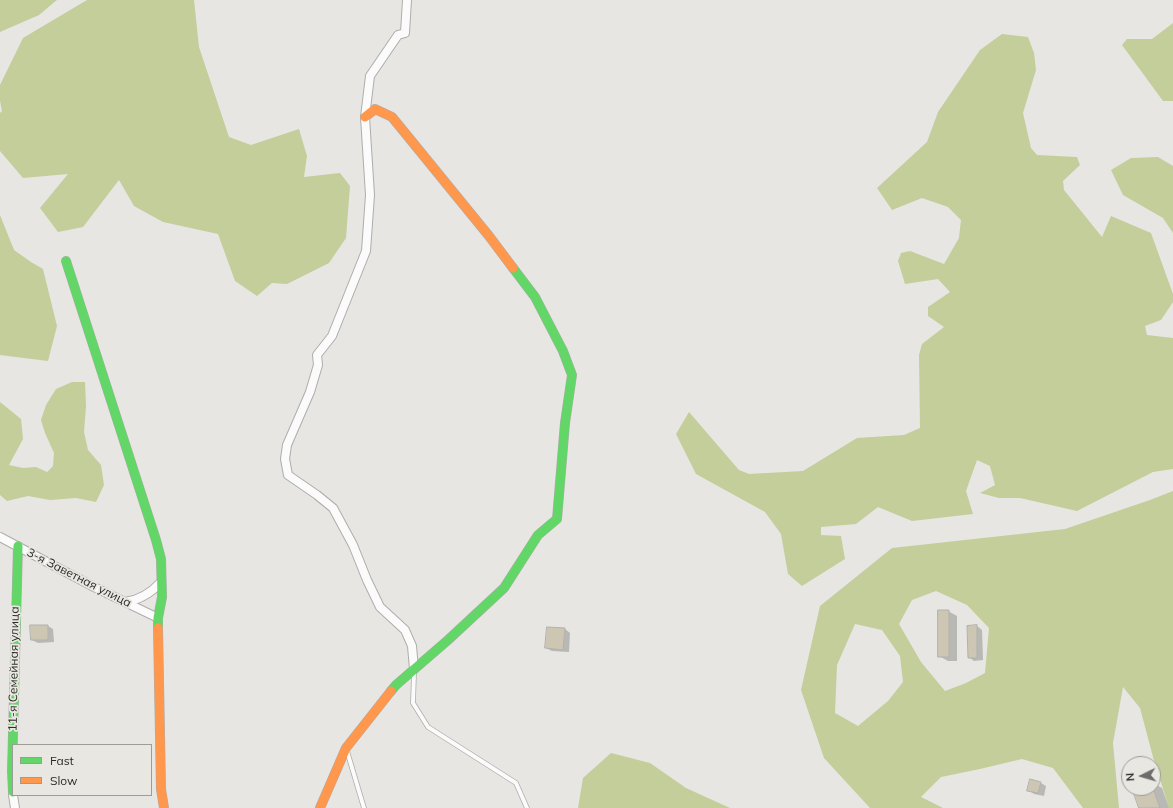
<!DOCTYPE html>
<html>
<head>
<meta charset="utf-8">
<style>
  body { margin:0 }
  #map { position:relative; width:1173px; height:808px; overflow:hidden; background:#e7e6e3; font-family:Mulish,sans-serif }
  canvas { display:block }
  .legend { position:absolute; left:12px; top:744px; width:140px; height:52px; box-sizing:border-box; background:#e9e7e1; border:1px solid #9d9c97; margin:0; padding:5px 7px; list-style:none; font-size:12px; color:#2c2b29 }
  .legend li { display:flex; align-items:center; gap:8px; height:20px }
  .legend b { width:20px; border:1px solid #9d9c97 }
  .north { position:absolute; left:1121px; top:756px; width:40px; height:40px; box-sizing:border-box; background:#e9e7e1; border:1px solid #9d9c97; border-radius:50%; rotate:265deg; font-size:11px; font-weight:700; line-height:16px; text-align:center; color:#2c2b29 }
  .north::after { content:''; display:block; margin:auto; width:14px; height:18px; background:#6d6c6a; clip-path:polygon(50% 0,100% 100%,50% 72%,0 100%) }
</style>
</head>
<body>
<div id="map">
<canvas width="1173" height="808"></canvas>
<ul class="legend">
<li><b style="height:5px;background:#63d668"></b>Fast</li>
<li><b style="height:5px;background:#ff974d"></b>Slow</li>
</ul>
<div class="north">N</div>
</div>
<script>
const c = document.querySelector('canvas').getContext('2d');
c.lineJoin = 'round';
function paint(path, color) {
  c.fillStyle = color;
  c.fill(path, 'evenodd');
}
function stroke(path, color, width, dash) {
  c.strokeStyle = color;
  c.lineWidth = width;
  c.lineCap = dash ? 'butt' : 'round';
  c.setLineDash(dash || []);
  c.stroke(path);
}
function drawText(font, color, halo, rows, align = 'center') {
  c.font = font + ' Mulish,sans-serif';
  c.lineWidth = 3.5;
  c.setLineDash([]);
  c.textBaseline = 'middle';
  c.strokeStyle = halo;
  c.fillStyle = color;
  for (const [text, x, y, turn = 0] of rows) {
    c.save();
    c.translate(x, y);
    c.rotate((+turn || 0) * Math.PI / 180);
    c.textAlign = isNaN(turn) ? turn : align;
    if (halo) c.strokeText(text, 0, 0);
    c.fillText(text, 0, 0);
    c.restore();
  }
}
const forest = new Path2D(`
  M 0,0 L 57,0 L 39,15 L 0,32 Z
  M 87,0 L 194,0 L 199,47 L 229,137 L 251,145 L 299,129 L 307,156 L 304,177 L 340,173 L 350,186 L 346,238 L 329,263 L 287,284 L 272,283 L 257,296 L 235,281 L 218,234 L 163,222 L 134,206 L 119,180 L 83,227 L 58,232 L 40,208 L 68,174 L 23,178 L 0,151 L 0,113 L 2,111 L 0,101 L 0,85 L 23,38 Z
  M 1173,23 L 1173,101 L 1163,101 L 1122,45 L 1127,39 L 1152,39 Z
  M 1002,34 L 1028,37 L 1034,53 L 1036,70 L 1023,113 L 1031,148 L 1037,155 L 1077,157 L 1080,165 L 1063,181 L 1064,190 L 1102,237 L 1111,216 L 1151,233 L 1173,294 L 1173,302 L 1161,320 L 1145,326 L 1147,335 L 1173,338 L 1173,469 L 1153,472 L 1077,511 L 1020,498 L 999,498 L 980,493 L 995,485 L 990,466 L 977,460 L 966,491 L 973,514 L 912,521 L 878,507 L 856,524 L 821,527 L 821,535 L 841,536 L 845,559 L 802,586 L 788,574 L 781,534 L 765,512 L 696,474 L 676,434 L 689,412 L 739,470 L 749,474 L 803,471 L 857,438 L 904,435 L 920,428 L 919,355 L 922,344 L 944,327 L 928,316 L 928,307 L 950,292 L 938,279 L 905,284 L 898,261 L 901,253 L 910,251 L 944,264 L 959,238 L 961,220 L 948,207 L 922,198 L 892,210 L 877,188 L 927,142 L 938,112 L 980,50 Z
  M 1158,157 L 1173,166 L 1173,233 L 1163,218 L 1123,195 L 1111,170 L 1131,158 Z
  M 0,215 L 14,250 L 31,262 L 43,269 L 57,326 L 48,361 L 0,355 Z
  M 72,382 L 85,382 L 86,406 L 84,432 L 88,450 L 101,465 L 104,485 L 96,502 L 76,498 L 50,500 L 28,496 L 7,501 L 0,495 L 0,402 L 21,419 L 23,439 L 9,465 L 23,468 L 36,467 L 47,472 L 53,466 L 54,453 L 45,433 L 41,420 L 46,405 L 56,389 Z
  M 1173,491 L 1173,808 L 1169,808 L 1153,757 L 1140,708 L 1123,687 L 1113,743 L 1119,808 L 1083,808 L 1053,768 L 1022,759 L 980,769 L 941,777 L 921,797 L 943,808 L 870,808 L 824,758 L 801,690 L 820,606 L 892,548 L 1065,529 L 1150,500 ZM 936,591 L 967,605 L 989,628 L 985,673 L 966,683 L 945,691 L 921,662 L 899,624 L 912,600 ZM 855,624 L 882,630 L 900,656 L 903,682 L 888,701 L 858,726 L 835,713 L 837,665 Z
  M 611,753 L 650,763 L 686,788 L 730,808 L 578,808 L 583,778 Z`);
const shadow = new Path2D(`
  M 948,611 L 957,616 L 957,661 L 948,661 L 939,656 Z
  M 48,626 L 53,629 L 54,642 L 38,643 L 32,640 Z
  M 977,626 L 982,630 L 983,660 L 974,661 L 969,657 Z
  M 565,629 L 570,633 L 569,652 L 552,651 L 546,648 Z
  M 1041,783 L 1046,786 L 1044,796 L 1034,794 L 1028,790 Z
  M 1153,783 L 1162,788 L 1169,808 L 1140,808 L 1133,788 L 1153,788 Z`);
const building = new Path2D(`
  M 938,610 L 949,610 L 949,657 L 938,657 Z
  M 30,625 L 48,625 L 48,640 L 31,640 Z
  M 977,625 L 977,658 L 968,658 L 967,626 Z
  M 547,627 L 565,628 L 563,650 L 545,648 Z
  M 1030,779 L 1041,782 L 1038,793 L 1027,791 Z
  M 1132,788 L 1153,788 L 1160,808 L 1139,808 Z`);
const lane = new Path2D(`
  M 414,673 L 413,703 L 428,727 L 516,783 L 527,808
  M 347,751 L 364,808`);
const street = new Path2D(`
  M 407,0 L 405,33 L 398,35 L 370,76 L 365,117 L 370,195 L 366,251 L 332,336 L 317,355 L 318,365 L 310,392 L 287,445 L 285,459 L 288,475 L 317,495 L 333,508 L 353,545 L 367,580 L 380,607 L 405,630 L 412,646 L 414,669
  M 0,537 L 94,587 L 158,618
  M 125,602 C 140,600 151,593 161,582
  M 13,795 L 15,808`);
const fast = new Path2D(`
  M 66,261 L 156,540 L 161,559 L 162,597 L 158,618 L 158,628
  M 391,691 L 396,685 L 448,640 L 504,588 L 538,535 L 557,519 L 565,423 L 572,375 L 563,351 L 535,297 L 513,268
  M 13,792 L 12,771 L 18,546`);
const slow = new Path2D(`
  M 365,117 L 375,109 L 392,117 L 489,236 L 513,268
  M 158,628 L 161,789 L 164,808
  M 320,808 L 346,748 L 391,691`);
const streetNames = [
  ["3-я Заветная улица",79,578,27],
  ["11-я Семейная улица",14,669,-89]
];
paint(forest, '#c3ce9a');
paint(shadow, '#0003');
paint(building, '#cdc6b2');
stroke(building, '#b2b1af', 1);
stroke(lane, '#aeadaa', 5.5);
stroke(street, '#aeadaa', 10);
stroke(fast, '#aeadaa', 10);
stroke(slow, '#aeadaa', 10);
stroke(lane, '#fbfbfb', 4);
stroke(street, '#fbfbfb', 8);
stroke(fast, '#63d668', 9);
stroke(slow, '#ff974d', 9);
drawText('12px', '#2c2b29', '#e9e7e1', streetNames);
</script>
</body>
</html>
